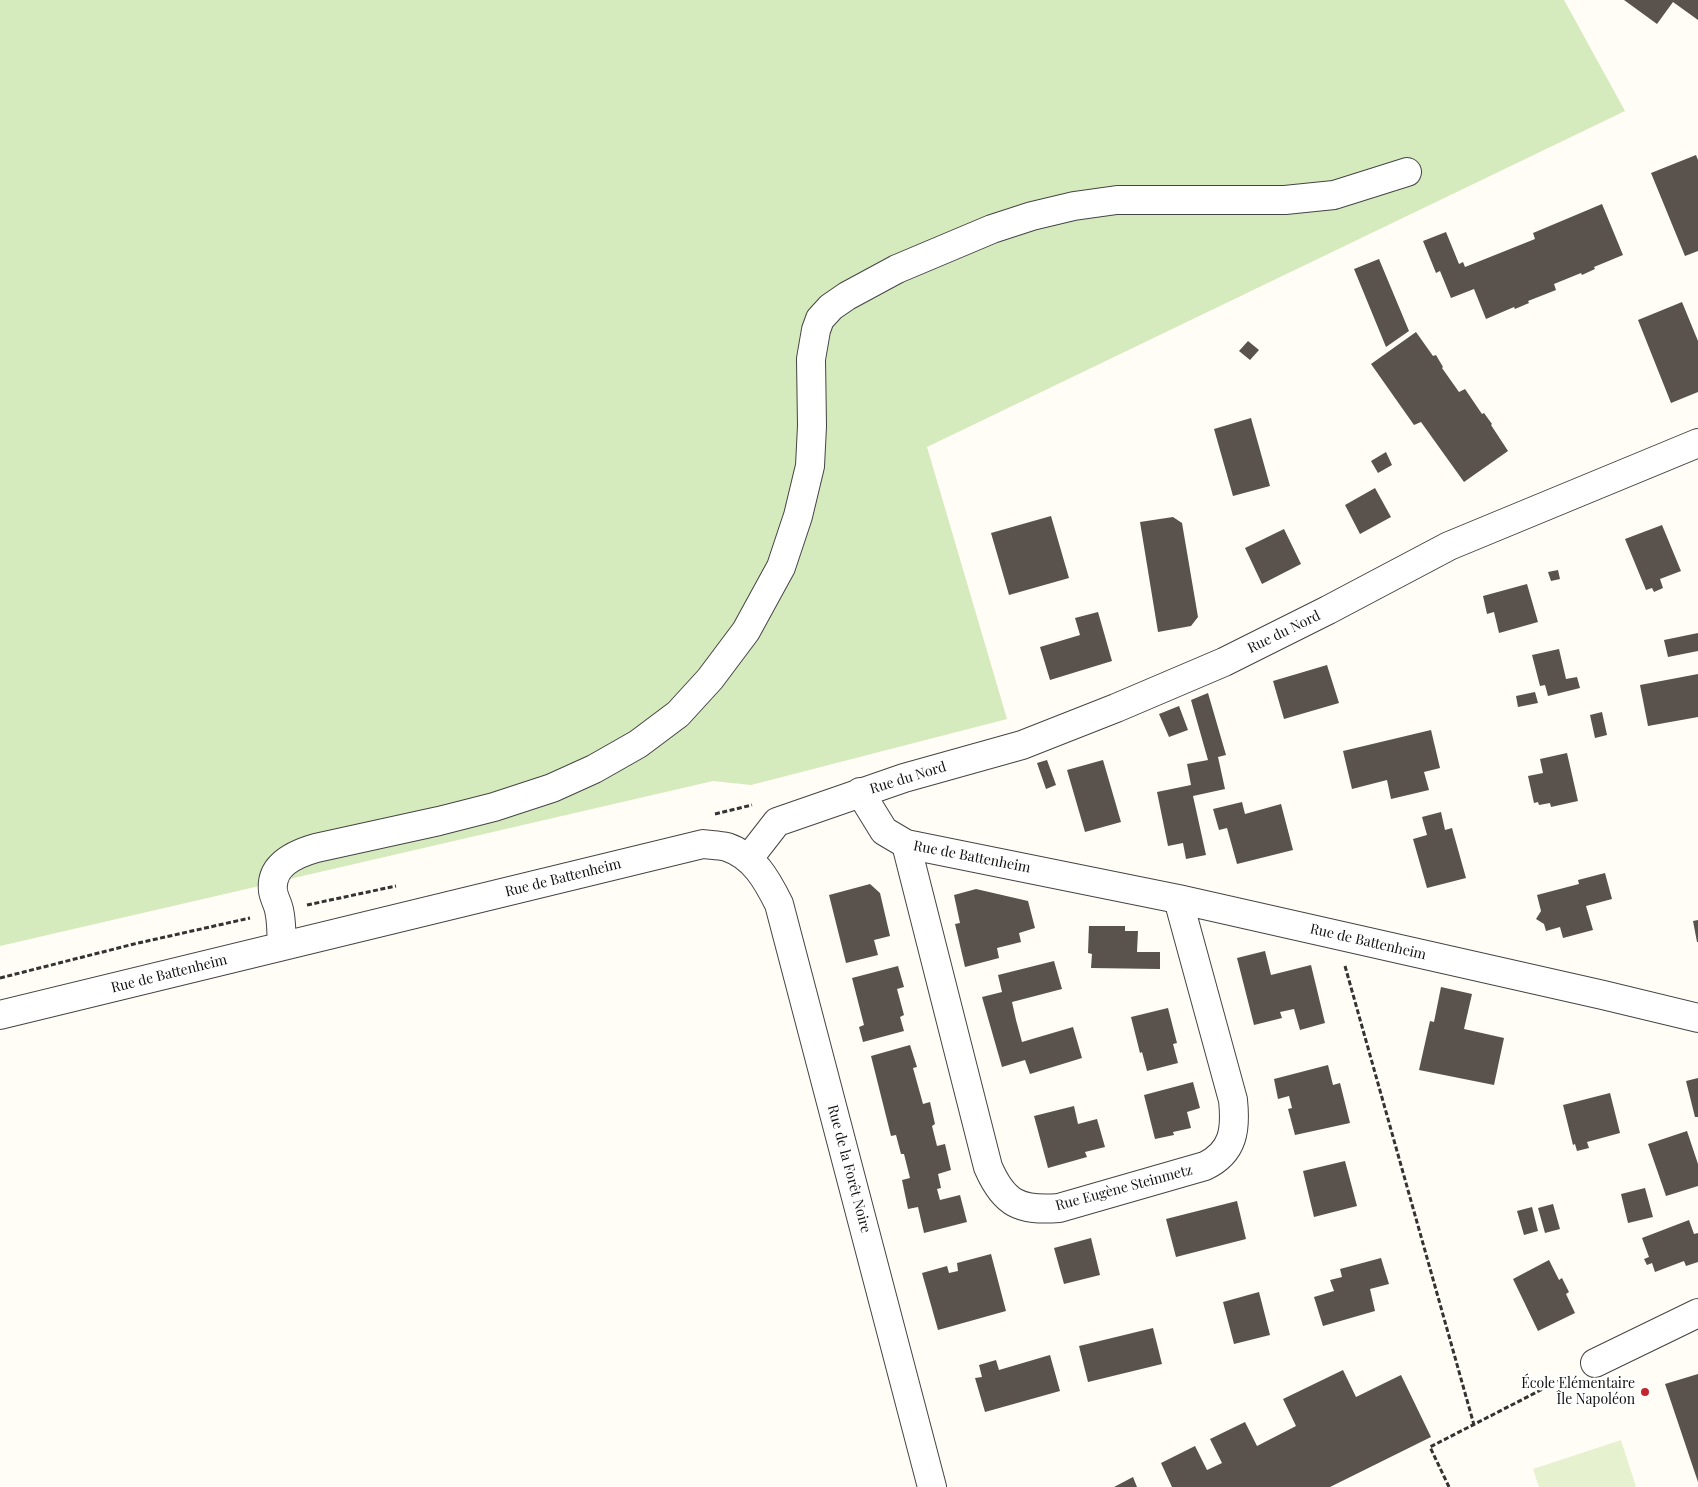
<!DOCTYPE html>
<html>
<head>
<meta charset="utf-8">
<style>
  body { margin:0 }
  canvas { display:block; background:#fffdf5 }
</style>
</head>
<body>
<canvas width="1698" height="1487"></canvas>
<script>
const c = document.querySelector('canvas').getContext('2d');
c.lineJoin = 'round';
function paint(path, color) {
  c.fillStyle = color;
  c.fill(path, 'evenodd');
}
function stroke(path, color, width, dash) {
  c.strokeStyle = color;
  c.lineWidth = width;
  c.lineCap = dash ? 'butt' : 'round';
  c.setLineDash(dash || []);
  c.stroke(path);
}
function drawText(font, color, halo, rows, align = 'center') {
  c.font = font + ' "Playfair Display",serif';
  c.lineWidth = 5;
  c.setLineDash([]);
  c.textBaseline = 'middle';
  c.strokeStyle = halo;
  c.fillStyle = color;
  for (const [text, x, y, turn = 0] of rows) {
    c.save();
    c.translate(x, y);
    c.rotate((+turn || 0) * Math.PI / 180);
    c.textAlign = isNaN(turn) ? turn : align;
    if (halo) c.strokeText(text, 0, 0);
    c.fillText(text, 0, 0);
    c.restore();
  }
}
const green = new Path2D(`
  M 0,0 L 1564,0 L 1625,111 L 927,447 L 1007,719 L 751,785 L 713,781 L 0,946 Z`);
const pitch = new Path2D(`
  M 1621,1440 L 1636,1487 L 1539,1487 L 1533,1469 Z`);
const building = new Path2D(`
  M 1624,0 L 1698,0 L 1698,20 L 1673,2 L 1657,24 Z
  M 1696,155 L 1698,160 L 1698,251 L 1685,256 L 1651,173 Z
  M 1602,204 L 1623,255 L 1594,267 L 1595,269 L 1582,275 L 1581,273 L 1554,284 L 1556,290 L 1528,301 L 1529,303 L 1515,309 L 1514,307 L 1486,319 L 1474,289 L 1451,298 L 1440,271 L 1436,273 L 1423,241 L 1446,232 L 1459,264 L 1463,262 L 1465,267 L 1535,239 L 1533,233 Z
  M 1379,259 L 1409,331 L 1386,347 L 1354,269 Z
  M 1682,302 L 1698,341 L 1698,392 L 1671,403 L 1638,320 Z
  M 1416,332 L 1433,356 L 1436,355 L 1443,367 L 1442,368 L 1459,392 L 1465,389 L 1482,414 L 1484,413 L 1492,424 L 1491,425 L 1508,451 L 1464,482 L 1421,422 L 1414,425 L 1371,364 Z
  M 1248,341 L 1259,350 L 1250,360 L 1239,351 Z
  M 1251,418 L 1270,486 L 1233,496 L 1214,429 Z
  M 1386,452 L 1392,465 L 1378,473 L 1371,461 Z
  M 1375,488 L 1391,517 L 1360,534 L 1345,505 Z
  M 1051,516 L 1069,578 L 1009,595 L 991,533 Z
  M 1173,517 L 1182,523 L 1198,617 L 1191,626 L 1158,632 L 1140,522 Z
  M 1662,525 L 1681,571 L 1660,579 L 1663,588 L 1654,592 L 1652,588 L 1646,590 L 1625,539 Z
  M 1284,529 L 1301,564 L 1262,584 L 1245,548 Z
  M 1558,570 L 1560,579 L 1551,581 L 1548,572 Z
  M 1527,584 L 1538,622 L 1499,633 L 1494,612 L 1487,614 L 1483,596 Z
  M 1098,612 L 1112,661 L 1050,680 L 1040,647 L 1080,635 L 1075,618 Z
  M 1698,633 L 1698,651 L 1668,657 L 1664,640 Z
  M 1559,649 L 1566,679 L 1577,677 L 1580,688 L 1548,696 L 1545,685 L 1540,686 L 1532,655 Z
  M 1327,665 L 1339,703 L 1284,719 L 1273,681 Z
  M 1698,674 L 1698,717 L 1648,726 L 1640,685 Z
  M 1535,692 L 1538,703 L 1518,707 L 1516,696 Z
  M 1208,693 L 1226,755 L 1218,757 L 1225,789 L 1193,796 L 1206,855 L 1186,859 L 1183,843 L 1168,846 L 1157,792 L 1191,785 L 1187,764 L 1208,760 L 1191,700 Z
  M 1179,706 L 1188,730 L 1169,737 L 1159,714 Z
  M 1602,712 L 1607,735 L 1595,738 L 1590,715 Z
  M 1431,730 L 1440,768 L 1424,772 L 1429,790 L 1391,799 L 1387,780 L 1352,789 L 1343,751 Z
  M 1567,753 L 1578,801 L 1551,807 L 1550,803 L 1539,805 L 1538,802 L 1534,803 L 1528,776 L 1543,773 L 1540,759 Z
  M 1047,760 L 1056,785 L 1046,789 L 1037,763 Z
  M 1103,760 L 1121,822 L 1085,832 L 1067,770 Z
  M 1242,802 L 1245,814 L 1281,804 L 1293,850 L 1237,864 L 1227,828 L 1219,830 L 1213,809 Z
  M 1441,812 L 1445,830 L 1452,828 L 1466,878 L 1427,888 L 1413,839 L 1427,835 L 1422,817 Z
  M 1605,873 L 1612,899 L 1586,906 L 1593,930 L 1563,938 L 1560,927 L 1546,931 L 1544,924 L 1536,919 L 1541,911 L 1537,895 L 1579,884 L 1578,880 Z
  M 870,884 L 880,893 L 890,936 L 874,940 L 878,955 L 846,963 L 829,895 Z
  M 976,889 L 1028,901 L 1035,928 L 1019,933 L 1021,942 L 997,948 L 999,958 L 965,967 L 955,924 L 960,923 L 954,895 Z
  M 1698,920 L 1698,942 L 1697,942 L 1693,921 Z
  M 1089,926 L 1125,926 L 1125,931 L 1138,931 L 1137,952 L 1160,952 L 1160,969 L 1091,968 L 1092,954 L 1088,953 Z
  M 1265,951 L 1271,975 L 1311,965 L 1325,1023 L 1300,1030 L 1294,1009 L 1280,1012 L 1282,1018 L 1254,1025 L 1237,958 Z
  M 1054,961 L 1062,989 L 1012,1002 L 1016,1020 L 1022,1042 L 1073,1027 L 1082,1058 L 1030,1074 L 1025,1060 L 1002,1067 L 982,997 L 1002,992 L 998,975 Z
  M 898,966 L 904,987 L 897,989 L 904,1015 L 900,1017 L 904,1031 L 863,1042 L 859,1027 L 864,1025 L 852,978 Z
  M 1441,987 L 1472,994 L 1464,1029 L 1504,1038 L 1494,1085 L 1419,1070 L 1430,1021 L 1434,1022 Z
  M 1168,1008 L 1177,1043 L 1173,1044 L 1178,1063 L 1147,1071 L 1142,1052 L 1140,1053 L 1131,1017 Z
  M 910,1045 L 917,1067 L 913,1068 L 923,1104 L 930,1102 L 935,1124 L 932,1126 L 937,1146 L 945,1144 L 951,1170 L 938,1174 L 941,1188 L 937,1189 L 940,1200 L 960,1195 L 967,1222 L 924,1233 L 918,1207 L 908,1209 L 902,1180 L 910,1178 L 904,1154 L 901,1154 L 896,1135 L 891,1136 L 871,1056 Z
  M 1328,1065 L 1333,1085 L 1340,1083 L 1350,1123 L 1295,1135 L 1288,1109 L 1292,1108 L 1289,1096 L 1278,1099 L 1274,1079 Z
  M 1698,1078 L 1698,1117 L 1695,1117 L 1686,1081 Z
  M 1193,1082 L 1200,1108 L 1187,1112 L 1191,1128 L 1173,1132 L 1174,1135 L 1155,1139 L 1144,1095 Z
  M 1610,1093 L 1620,1133 L 1587,1142 L 1589,1148 L 1577,1151 L 1575,1144 L 1573,1145 L 1563,1105 Z
  M 1074,1106 L 1078,1124 L 1097,1119 L 1105,1147 L 1085,1152 L 1087,1157 L 1048,1168 L 1034,1116 Z
  M 1687,1131 L 1698,1164 L 1698,1186 L 1666,1196 L 1648,1144 Z
  M 1345,1161 L 1357,1206 L 1314,1217 L 1303,1171 Z
  M 1645,1188 L 1653,1217 L 1628,1223 L 1621,1194 Z
  M 1237,1201 L 1246,1239 L 1176,1257 L 1166,1219 Z
  M 1553,1204 L 1560,1229 L 1545,1233 L 1538,1208 Z
  M 1532,1207 L 1538,1231 L 1524,1235 L 1517,1211 Z
  M 1689,1220 L 1694,1234 L 1698,1233 L 1698,1262 L 1686,1266 L 1684,1261 L 1655,1272 L 1652,1263 L 1647,1265 L 1644,1259 L 1649,1257 L 1642,1238 Z
  M 1091,1238 L 1100,1275 L 1064,1284 L 1054,1248 Z
  M 991,1254 L 1006,1311 L 938,1330 L 922,1273 L 947,1266 L 949,1273 L 958,1271 L 957,1263 Z
  M 1381,1258 L 1389,1284 L 1370,1289 L 1375,1311 L 1323,1326 L 1314,1297 L 1334,1291 L 1330,1280 L 1342,1277 L 1340,1269 Z
  M 1549,1260 L 1559,1280 L 1562,1278 L 1569,1292 L 1566,1294 L 1575,1313 L 1538,1331 L 1513,1279 Z
  M 1259,1292 L 1270,1335 L 1234,1344 L 1223,1302 Z
  M 1153,1328 L 1162,1364 L 1088,1382 L 1079,1346 Z
  M 1050,1355 L 1060,1391 L 985,1412 L 975,1378 L 982,1377 L 979,1365 L 996,1360 L 999,1370 Z
  M 1343,1370 L 1356,1397 L 1401,1375 L 1431,1437 L 1330,1487 L 1172,1487 L 1161,1463 L 1195,1446 L 1207,1470 L 1222,1463 L 1210,1439 L 1245,1422 L 1257,1446 L 1296,1426 L 1283,1399 Z
  M 1698,1374 L 1698,1482 L 1665,1384 Z
  M 1133,1477 L 1137,1487 L 1114,1487 Z`);
const path = new Path2D(`
  M 715,814 L 752,805
  M 307,905 L 396,886
  M 1345,966 L 1474,1425
  M 0,978 L 134,944 L 250,918
  M 1449,1487 L 1430,1447 L 1570,1375`);
const minor = new Path2D(`
  M 860,792 L 884,831 L 906,844 L 1178,899 L 1603,995 L 1698,1018
  M 906,844 L 988,1167 C 1004,1204 1020,1211 1059,1208 L 1205,1166 C 1234,1152 1236,1129 1233,1100 L 1178,899
  M 749,858 L 777,822 L 904,778 L 1022,745 L 1116,708 L 1224,662 L 1328,610 L 1449,546 L 1698,443
  M 282,946 C 281,935 282,922 279,910 C 278,904 274,898 273,891 C 270,865 295,854 316,848 L 439,821 L 494,807 L 552,788 L 594,769 L 638,744 L 678,714 L 710,679 L 746,631 L 781,567 L 798,516 L 810,466 L 812,426 L 811,359 L 816,330 L 820,319 L 831,307 L 847,296 L 897,269 L 992,229 L 1032,216 L 1074,206 L 1117,200 L 1285,200 L 1334,195 L 1407,172
  M 0,1015 L 703,844 C 710,845 719,845 727,847 C 754,856 767,880 779,904 L 932,1487
  M 1595,1363 L 1698,1313`);
const markers = [
  [1645,1392,5,"#c4262e"]
];
const streetNames = [
  ["Rue du Nord",1284,632,-26],
  ["Rue du Nord",908,778,-17],
  ["Rue de Battenheim",972,857,11],
  ["Rue de Battenheim",563,878,-14],
  ["Rue de Battenheim",1368,942,13],
  ["Rue de Battenheim",169,974,-14],
  ["Rue de la Forêt Noire",849,1169,75],
  ["Rue Eugène Steinmetz",1124,1188,-15]
];
const poiNames = [
  ["École Elémentaire",1635,1384],
  ["Île Napoléon",1635,1400]
];
paint(green, '#d5ebbd');
paint(pitch, '#e6f2cf');
paint(building, '#5a524d');
stroke(minor, '#444', 30);
stroke(path, '#333', 3, [5, 2.5]);
stroke(minor, '#fff', 28);
for (const [x, y, r, color] of markers) {
  const dot = new Path2D();
  dot.arc(x, y, r, 0, 2 * Math.PI);
  c.fillStyle = color;
  c.fill(dot);
  stroke(dot, '#fff', 2);
}
drawText('14px', '#111', '#fff', streetNames);
drawText('14px', '#111', '#fff', poiNames, 'right');
</script>
</body>
</html>
